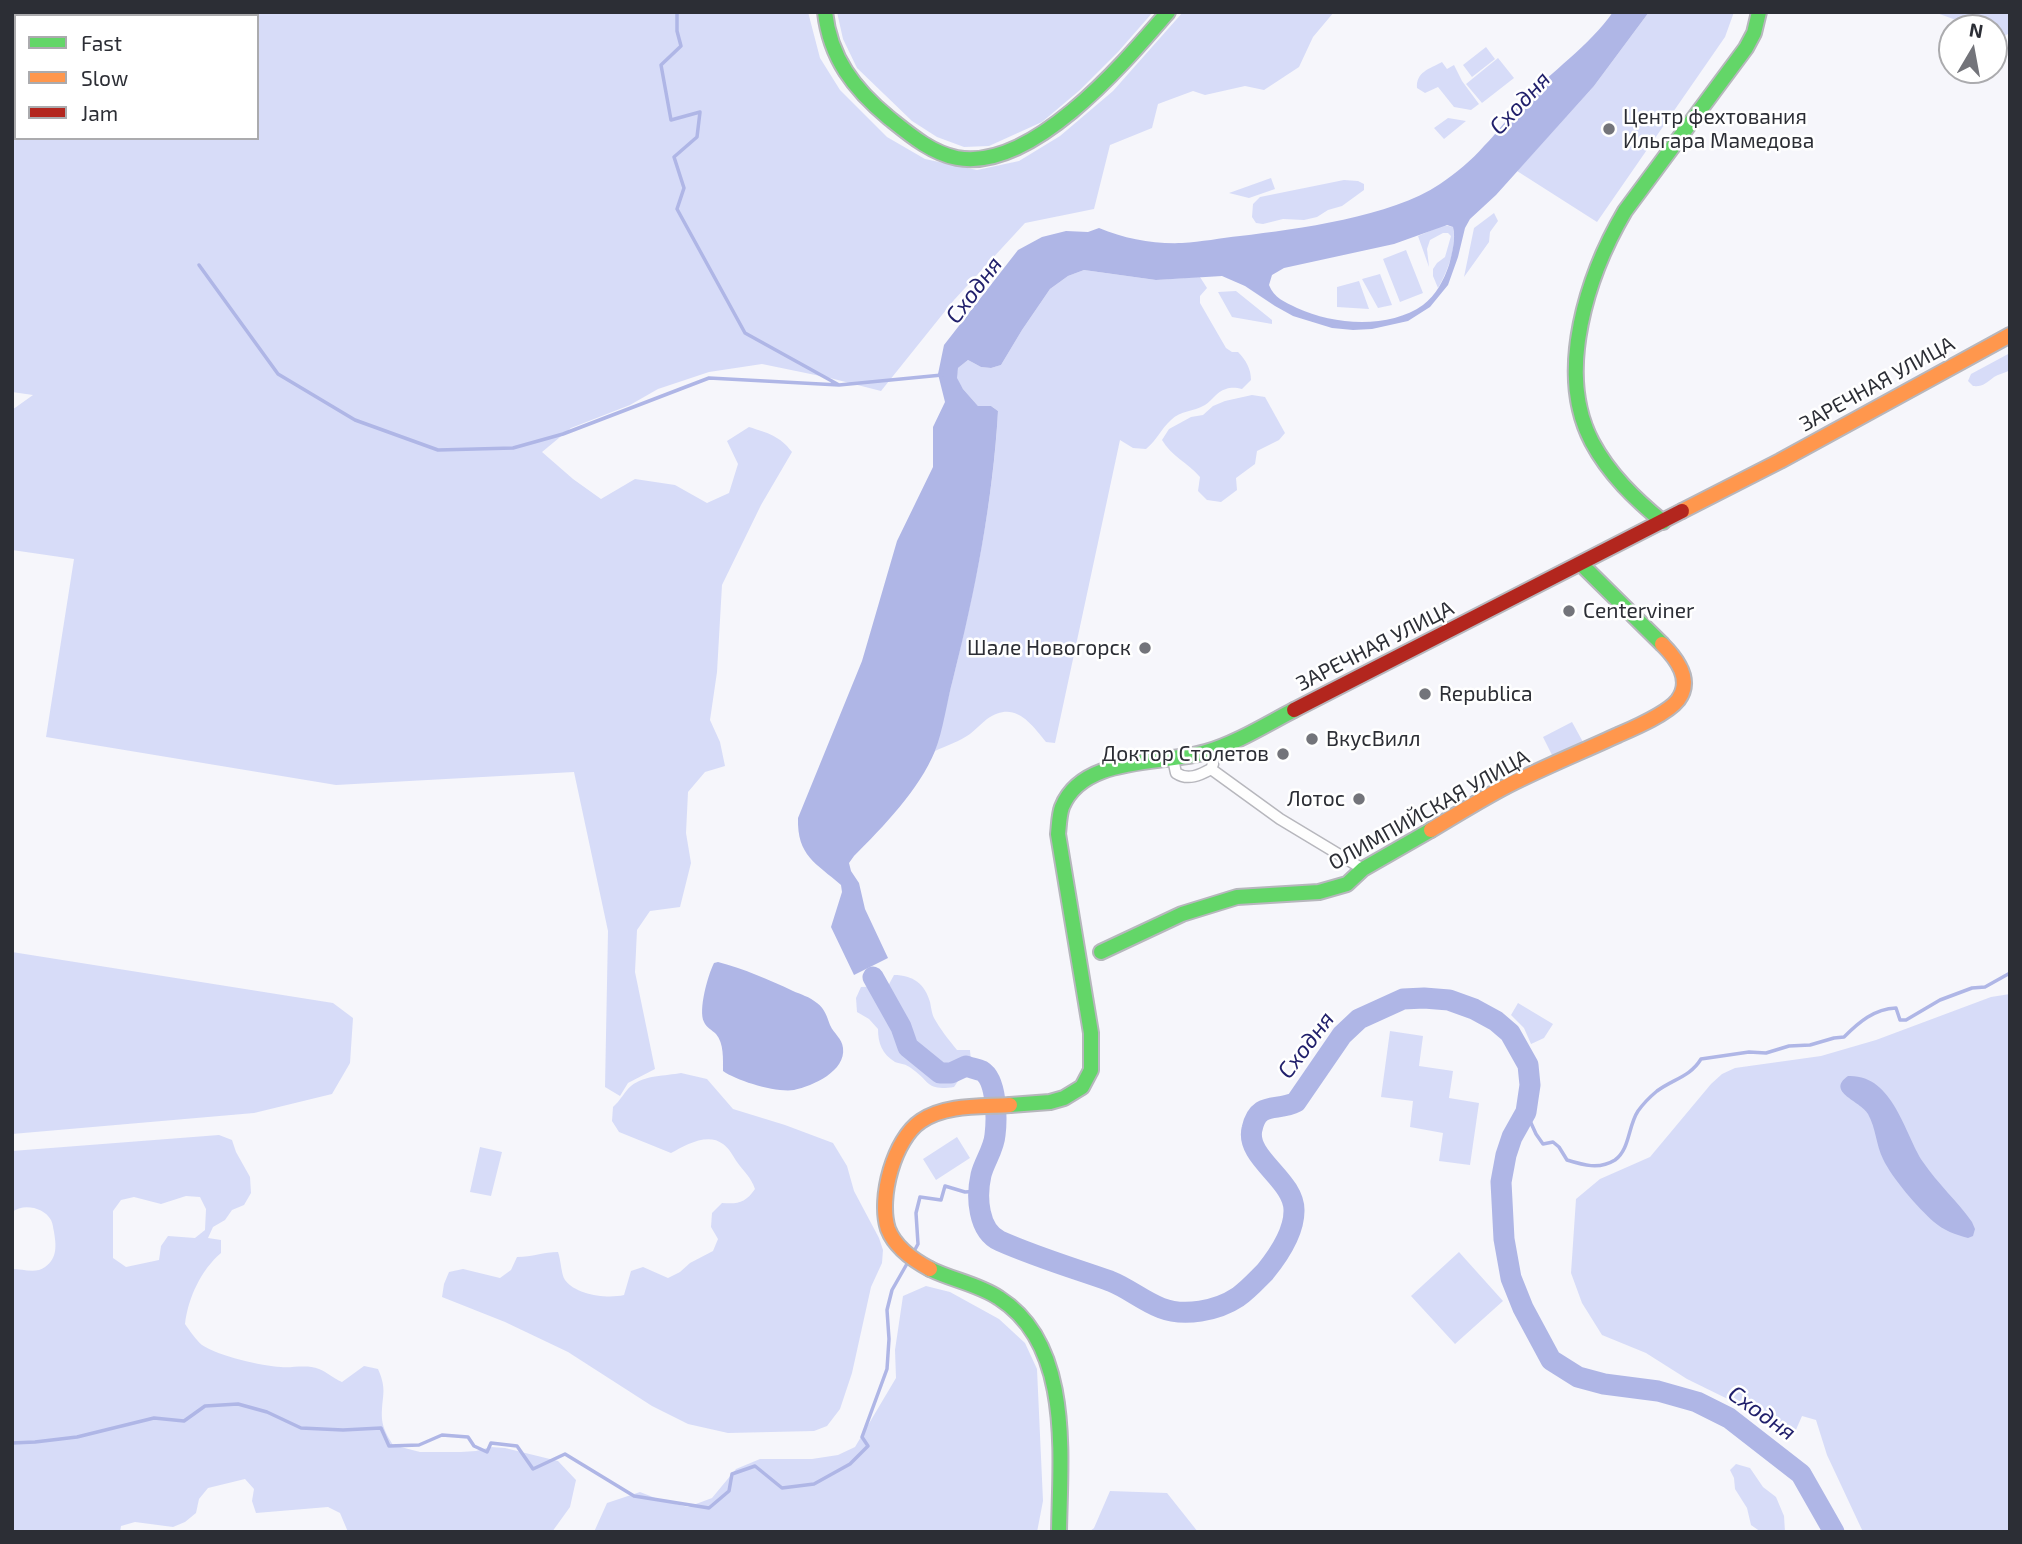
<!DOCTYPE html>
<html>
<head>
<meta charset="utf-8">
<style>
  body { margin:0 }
  #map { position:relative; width:2022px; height:1544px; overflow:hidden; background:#f6f6fb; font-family:"Exo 2",sans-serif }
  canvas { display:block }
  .frame { position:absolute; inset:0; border:14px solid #2c2e35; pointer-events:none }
  .legend { position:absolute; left:14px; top:14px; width:245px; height:126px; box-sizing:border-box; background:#fff; border:2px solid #ababae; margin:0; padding:9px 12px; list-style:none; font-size:21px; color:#2c2e35 }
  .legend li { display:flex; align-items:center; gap:14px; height:35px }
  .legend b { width:35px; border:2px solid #ababae }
  .north { position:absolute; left:1938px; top:14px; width:70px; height:70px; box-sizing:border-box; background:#fff; border:2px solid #ababae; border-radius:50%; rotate:10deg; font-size:19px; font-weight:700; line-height:28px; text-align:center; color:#2c2e35 }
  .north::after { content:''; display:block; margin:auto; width:24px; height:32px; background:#73747a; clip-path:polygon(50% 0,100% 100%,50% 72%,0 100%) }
</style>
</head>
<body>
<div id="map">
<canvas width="2022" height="1544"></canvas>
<div class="frame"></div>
<ul class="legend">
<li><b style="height:9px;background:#63d668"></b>Fast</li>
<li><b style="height:9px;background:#ff974d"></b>Slow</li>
<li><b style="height:9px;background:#b3261e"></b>Jam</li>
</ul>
<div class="north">N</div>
</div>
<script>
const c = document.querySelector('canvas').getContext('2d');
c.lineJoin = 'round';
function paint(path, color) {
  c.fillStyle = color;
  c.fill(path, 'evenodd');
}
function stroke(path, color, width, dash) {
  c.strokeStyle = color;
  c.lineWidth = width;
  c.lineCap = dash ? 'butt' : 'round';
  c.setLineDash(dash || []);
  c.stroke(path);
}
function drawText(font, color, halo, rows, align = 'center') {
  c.font = font + ' "Exo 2",sans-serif';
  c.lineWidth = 5;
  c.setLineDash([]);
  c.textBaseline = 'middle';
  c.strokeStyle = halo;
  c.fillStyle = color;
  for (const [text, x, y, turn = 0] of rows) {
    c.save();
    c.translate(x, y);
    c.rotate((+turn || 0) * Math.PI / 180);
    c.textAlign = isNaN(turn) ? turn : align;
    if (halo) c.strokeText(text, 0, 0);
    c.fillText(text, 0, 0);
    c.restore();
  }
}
const green = new Path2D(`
  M 12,12 L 808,12 L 820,58 L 840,90 L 887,137 L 925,159 L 977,170 L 1019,161 L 1060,136 L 1113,91 L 1183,12 L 1334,12 L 1313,37 L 1299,67 L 1264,90 L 1245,86 L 1205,95 L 1193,91 L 1158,104 L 1152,128 L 1110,145 L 1094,209 L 1025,223 L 954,300 L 881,391 L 830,378 L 762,364 L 709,372 L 658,389 L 630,405 L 571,428 L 542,452 L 573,479 L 601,499 L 635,479 L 675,485 L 707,503 L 729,493 L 738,464 L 727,441 L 749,427 C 768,433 780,436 792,452 L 761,505 L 722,585 L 717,672 L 710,720 L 720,742 L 725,766 L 705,772 L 688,792 L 686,833 L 691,863 L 680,907 L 650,911 L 637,930 L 635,972 L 655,1069 L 628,1083 L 620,1096 L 605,1087 L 608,931 L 574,772 L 336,785 L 46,737 L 74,559 L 12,550 L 12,410 L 33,395 L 12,392 ZM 16,16 L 257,16 L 257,138 L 16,138 Z
  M 837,12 L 1153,12 L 1118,52 L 1080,90 L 1042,122 L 989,146 L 964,147 L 937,137 L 912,121 L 857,68 L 843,39 Z
  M 1649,12 L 1734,12 L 1725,37 L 1597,222 L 1517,171 L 1594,86 Z
  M 1934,12 L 2010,12 L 2010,33 L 2002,37 L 1994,34 L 1994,28 L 1978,28 Z
  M 1486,47 L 1495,59 L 1472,77 L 1463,65 Z
  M 1498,58 L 1514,78 L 1482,103 L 1466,84 Z
  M 1442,62 L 1447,69 L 1454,65 L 1462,81 L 1479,104 L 1471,110 L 1454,107 L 1438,87 L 1425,93 L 1417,88 C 1416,72 1429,69 1442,62 Z
  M 1448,118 L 1466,121 L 1444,139 L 1434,128 Z
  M 1271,178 L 1275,189 L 1249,198 L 1229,193 Z
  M 1344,180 L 1358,181 L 1364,184 L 1364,190 L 1342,206 L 1328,210 L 1317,217 L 1304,220 L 1283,219 L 1263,224 L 1256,223 L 1252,217 L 1253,204 L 1260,197 Z
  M 1494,213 L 1498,221 L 1490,232 L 1489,242 L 1464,277 L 1474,228 Z
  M 1444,225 L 1453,227 C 1457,247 1448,271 1438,288 L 1433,276 L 1433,269 L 1437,263 L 1445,257 L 1451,236 L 1448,233 L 1443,233 L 1430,240 L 1427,249 L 1429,267 L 1418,236 Z
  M 1406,250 L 1423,293 L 1400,302 L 1383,259 Z
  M 1084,270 L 1156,280 L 1200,277 L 1207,288 L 1200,296 L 1200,303 L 1226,348 L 1232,352 L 1238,352 C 1246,360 1251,369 1251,380 L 1242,389 C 1237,388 1232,387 1226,389 C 1216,392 1213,400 1205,405 C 1193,412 1181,410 1171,420 C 1161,429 1157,440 1146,449 L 1133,448 L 1120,440 L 1055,743 L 1046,742 C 1030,722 1014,700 987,719 C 981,724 976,729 970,734 C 960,741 946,746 935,751 C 963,640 992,526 998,411 L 991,406 L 978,406 L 963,389 L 956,378 L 958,368 L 968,360 L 981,367 L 991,368 L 1001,365 L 1022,330 L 1050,289 L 1068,276 Z
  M 1380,274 L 1392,305 L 1378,308 L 1362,279 Z
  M 1359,281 L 1369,309 L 1337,307 L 1337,287 Z
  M 1236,291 L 1272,320 L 1272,324 L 1232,317 L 1218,292 Z
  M 2010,353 L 2010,370 C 2005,373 1999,374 1994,377 C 1986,383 1983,387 1973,386 L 1968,381 L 1971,374 Z
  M 1252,395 L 1265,397 L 1285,433 L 1279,440 L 1257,451 L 1255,464 L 1236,478 L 1237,490 L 1221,502 L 1207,500 L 1198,491 L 1200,477 C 1188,463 1171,456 1162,440 L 1169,429 L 1191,417 L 1203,415 L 1213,406 L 1225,401 Z
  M 1572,722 L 1583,742 L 1553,757 L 1543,737 Z
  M 12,952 L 333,1003 L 353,1018 L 350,1063 L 332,1094 L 254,1113 L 12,1134 Z
  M 894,975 C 913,975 925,984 930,1002 C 931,1007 932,1014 934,1018 C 940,1029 949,1040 957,1050 L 970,1050 L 971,1062 L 954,1087 C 926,1091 931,1082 911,1068 C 906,1064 901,1064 895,1062 C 882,1054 878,1043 878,1029 L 869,1019 L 857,1012 L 856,998 L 861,987 L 888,986 Z
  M 2010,994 L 2010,1532 L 1863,1532 L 1827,1455 L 1816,1420 L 1802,1416 L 1795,1432 L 1687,1379 L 1646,1353 L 1602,1335 L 1582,1303 L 1571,1273 L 1576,1199 L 1600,1179 L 1650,1157 L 1711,1084 L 1722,1074 L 1735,1068 L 1821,1056 L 1876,1040 L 1991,997 Z
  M 1518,1003 L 1553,1024 L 1544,1038 L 1531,1044 L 1524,1028 L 1511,1015 Z
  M 1390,1031 L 1423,1036 L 1419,1066 L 1453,1071 L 1449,1098 L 1479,1103 L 1470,1165 L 1439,1161 L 1443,1133 L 1410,1127 L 1413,1101 L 1381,1097 Z
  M 681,1073 L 707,1079 L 733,1109 L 785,1125 L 833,1143 L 847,1166 L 854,1191 L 879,1238 L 883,1250 L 882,1263 L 871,1287 L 852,1373 L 840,1409 L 827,1426 L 814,1431 L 728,1433 L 688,1424 L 652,1406 L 568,1352 L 505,1322 L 442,1297 L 444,1284 L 449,1272 L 463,1269 L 500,1278 L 511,1270 L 517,1257 C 532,1257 544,1252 558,1252 C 561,1260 561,1274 565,1280 C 576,1295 607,1299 624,1295 L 631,1271 L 643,1267 L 668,1278 L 680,1272 L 690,1263 L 713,1251 L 718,1239 L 711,1227 L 712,1213 L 722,1203 C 739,1204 745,1203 755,1189 C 751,1177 744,1172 737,1162 C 733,1156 729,1148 723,1144 C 708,1132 685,1145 671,1153 L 619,1132 L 612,1121 L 613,1107 C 620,1101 625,1091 631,1086 C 644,1075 666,1076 681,1073 Z
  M 219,1135 L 232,1140 L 236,1152 L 250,1177 L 251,1193 L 244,1205 L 232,1210 L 225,1220 L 213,1227 L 208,1238 L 221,1240 L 221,1253 C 201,1270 188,1298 185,1324 C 190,1331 196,1340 202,1345 C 218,1356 262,1366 281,1367 C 293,1368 307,1364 319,1369 C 327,1372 333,1378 342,1382 L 364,1366 L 378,1369 C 388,1391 381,1397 382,1419 C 383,1429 388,1437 393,1445 L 420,1452 L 461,1452 L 476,1451 L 491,1447 L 505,1448 L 558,1461 L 576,1480 L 570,1507 L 552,1532 L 348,1532 L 340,1513 L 328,1507 L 256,1513 L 252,1501 L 254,1489 L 245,1479 L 208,1488 L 199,1499 L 196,1513 L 185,1522 L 173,1527 L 135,1522 L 121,1526 L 120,1532 L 12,1532 L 12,1269 C 23,1269 36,1274 45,1267 C 58,1258 56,1244 54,1232 C 53,1228 53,1224 51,1220 C 44,1207 23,1203 12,1212 L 12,1151 ZM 186,1196 L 200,1197 L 206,1209 L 205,1230 L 195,1238 L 168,1236 L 161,1246 L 159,1260 L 126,1267 L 113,1258 L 113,1211 L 121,1200 L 134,1197 L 161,1204 Z
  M 957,1137 L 970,1158 L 936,1180 L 923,1159 Z
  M 480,1147 L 502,1152 L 491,1196 L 470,1192 Z
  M 1459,1252 L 1503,1301 L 1455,1344 L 1411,1296 Z
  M 926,1286 L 950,1292 L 999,1319 L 1025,1343 L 1037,1369 L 1043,1501 L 1037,1532 L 594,1532 L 607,1503 L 640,1492 L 663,1501 L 688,1507 L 712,1498 L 736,1469 L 760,1459 L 812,1459 L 838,1455 L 855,1447 L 896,1378 L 895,1350 L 903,1296 Z
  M 1736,1464 L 1750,1468 L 1763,1487 L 1776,1497 L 1784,1516 L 1785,1532 L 1761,1532 L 1751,1525 L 1747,1508 L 1735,1489 L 1734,1478 L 1730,1470 Z
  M 1110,1491 L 1167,1493 L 1198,1532 L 1089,1532 L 1094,1528 Z`);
const water = new Path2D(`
  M 1613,12 L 1649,12 L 1594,86 L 1496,195 L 1470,219 L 1465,228 L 1458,257 L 1448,285 L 1430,307 L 1408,321 L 1372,329 L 1353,330 L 1332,328 L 1293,316 L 1275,306 L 1245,286 L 1222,276 L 1156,280 L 1084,270 L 1068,276 L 1050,289 L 1022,330 L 1001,365 L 991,368 L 981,367 L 968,360 L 958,368 L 957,378 L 963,389 L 978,406 L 991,406 L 998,411 C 993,500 975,593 953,679 C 947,701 943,731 935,751 C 919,790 883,827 854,856 L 849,863 L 851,871 L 859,883 L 865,909 L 888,958 L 854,975 L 831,927 L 842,892 L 841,885 C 816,863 797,856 798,818 L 862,661 L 897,541 L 933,467 L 933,427 L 945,402 L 938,374 L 944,345 L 1018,250 L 1042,237 L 1066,231 L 1088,232 L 1099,228 C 1125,239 1153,244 1182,243 C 1201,242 1221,238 1240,236 C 1298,229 1391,217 1440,184 C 1455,174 1472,160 1484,146 C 1498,132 1509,116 1522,102 C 1552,71 1588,47 1613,12 ZM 1447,225 L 1453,227 C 1456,239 1452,253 1449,265 C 1444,280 1436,295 1423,305 C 1389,329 1334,325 1297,308 C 1285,302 1274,298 1269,285 L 1272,275 L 1284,268 L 1394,244 Z
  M 718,962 C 744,969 768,979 793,991 C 800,994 810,997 817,1003 C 825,1009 827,1017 830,1025 C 834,1034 842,1038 843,1048 C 846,1071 813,1086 794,1090 C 777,1093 737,1081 723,1071 C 723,1059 724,1043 716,1034 C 712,1030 706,1027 704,1022 C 698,1010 708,975 714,963 Z
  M 1848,1076 C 1893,1074 1904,1133 1923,1162 C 1938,1184 1957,1201 1972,1222 L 1975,1229 L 1973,1236 L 1968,1238 C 1956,1235 1943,1230 1934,1222 C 1918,1208 1892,1178 1883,1159 C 1876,1145 1876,1128 1868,1114 C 1861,1101 1825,1092 1848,1076 Z`);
const stream = new Path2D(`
  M 677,12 L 677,31 L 681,46 L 661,65 L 671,120 L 700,112 L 697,137 L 674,157 L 684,188 L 677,209 L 745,333 L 839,385 L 942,375
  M 199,265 L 278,374 L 355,420 L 438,450 L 513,448 L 563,434 L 709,378 L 839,385
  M 1526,1112 L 1536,1134 L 1543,1144 L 1553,1142 L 1559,1147 L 1567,1160 C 1583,1165 1599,1170 1615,1160 C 1630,1149 1628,1126 1638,1111 C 1643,1104 1651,1096 1657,1091 C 1673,1079 1690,1077 1701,1059 L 1749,1052 L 1766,1053 L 1789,1046 L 1810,1045 L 1834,1038 L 1844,1037 C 1859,1022 1874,1009 1896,1008 L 1900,1020 L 1906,1020 L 1940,1000 L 1972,988 L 1985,987 L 2010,973
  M 912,1255 L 918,1244 L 916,1213 L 920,1197 L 941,1200 L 945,1186 L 965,1192 L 979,1191
  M 12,1443 L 35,1442 L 77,1437 L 154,1418 L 184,1421 L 205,1406 L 238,1404 L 267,1412 L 301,1428 L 343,1430 L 381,1428 L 389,1446 L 419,1445 L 442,1435 L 468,1437 L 474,1446 L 487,1452 L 491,1443 L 517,1446 L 533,1469 L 565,1454 L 634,1496 L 709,1508 L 729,1491 L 732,1474 L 755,1466 L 782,1488 L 814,1484 L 850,1464 L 868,1446 L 862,1437 L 887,1369 L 889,1339 L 887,1310 L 892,1290 L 908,1262`);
const river = new Path2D(`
  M 873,977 L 901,1027 L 908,1047 L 940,1073 L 951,1073 L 966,1066 C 971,1068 977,1069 982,1071 C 997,1080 997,1119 995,1135 C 994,1149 984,1162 981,1175 C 976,1197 978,1231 1000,1241 C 1036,1257 1073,1268 1110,1281 C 1128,1288 1143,1301 1161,1308 C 1184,1317 1217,1311 1238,1297 C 1248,1290 1256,1281 1265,1272 C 1278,1256 1294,1233 1294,1211 C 1295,1180 1245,1158 1252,1129 C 1258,1100 1277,1112 1296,1102 L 1342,1035 L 1359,1019 L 1403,999 L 1424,998 L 1449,1000 L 1474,1009 L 1496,1021 L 1510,1033 L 1528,1065 L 1530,1085 L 1526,1112 L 1512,1137 L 1506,1155 L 1501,1182 L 1504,1239 L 1511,1278 L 1523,1308 L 1551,1360 L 1578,1377 L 1604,1384 L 1658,1391 L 1697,1402 L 1729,1418 L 1801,1474 L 1834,1532`);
const street = new Path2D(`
  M 1173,759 L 1176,773 C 1188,781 1200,775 1211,769 L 1213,764 L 1212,751
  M 1211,769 L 1280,819 L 1363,869`);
const fast = new Path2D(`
  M 825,12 C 830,58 854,89 889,118 C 909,134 931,153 957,158 C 1032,172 1124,63 1168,12
  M 1663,522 C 1635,499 1609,474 1592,442 C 1555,372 1588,274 1625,211 L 1746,48 L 1754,33 L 1759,12
  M 1581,564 L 1662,644
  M 1101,952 L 1182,914 L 1237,897 L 1319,892 L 1347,884 L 1363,869 L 1431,830
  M 1010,1105 L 1050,1102 L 1064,1098 L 1082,1087 L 1091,1070 L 1091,1033 L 1058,834 C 1059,826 1059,815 1062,807 C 1083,755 1162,765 1206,752 C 1235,744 1267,724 1294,710
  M 930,1269 C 952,1280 978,1284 999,1298 C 1073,1345 1060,1457 1059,1532`);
const slow = new Path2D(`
  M 1682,511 L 1780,461 L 2010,335
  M 1431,830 C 1454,816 1477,802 1501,789 C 1539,769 1579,753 1618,735 C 1634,728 1667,714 1678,700 C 1693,680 1677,659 1662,644
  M 930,1269 C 913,1260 895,1247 888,1229 C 878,1198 894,1139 921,1121 C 946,1104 982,1107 1010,1105`);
const jam = new Path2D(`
  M 1294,710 L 1682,511`);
const markers = [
  [1609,129,7,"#73747a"],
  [1569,611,7,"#73747a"],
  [1145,648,7,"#73747a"],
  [1425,694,7,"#73747a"],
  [1312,739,7,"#73747a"],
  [1283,754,7,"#73747a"],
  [1359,799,7,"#73747a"]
];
const poiNames = [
  ["Центр фехтования",1623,117],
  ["Ильгара Мамедова",1623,141],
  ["Centerviner",1583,611],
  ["Шале Новогорск",1131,648,"right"],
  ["Republica",1439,694],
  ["ВкусВилл",1326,739],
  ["Доктор Столетов",1269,754,"right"],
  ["Лотос",1345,799,"right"]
];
const streetNames = [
  ["ЗАРЕЧНАЯ УЛИЦА",1877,384,-29],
  ["ЗАРЕЧНАЯ УЛИЦА",1375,646,-27],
  ["ОЛИМПИЙСКАЯ УЛИЦА",1429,810,-29]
];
const waterNames = [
  ["Сходня",1520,103,-47],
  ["Сходня",974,290,-53],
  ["Сходня",1306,1045,-53],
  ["Сходня",1762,1413,35]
];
paint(green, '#d7dcf8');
paint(water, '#afb6e6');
stroke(stream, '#afb6e6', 3.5);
stroke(river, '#afb6e6', 21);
stroke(street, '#b7b7bd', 13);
stroke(fast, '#b7b7bd', 18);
stroke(slow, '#b7b7bd', 18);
stroke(jam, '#b7b7bd', 18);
stroke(street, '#fefefe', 10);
stroke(fast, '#63d668', 14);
stroke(slow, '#ff974d', 14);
stroke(jam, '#b3261e', 14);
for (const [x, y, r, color] of markers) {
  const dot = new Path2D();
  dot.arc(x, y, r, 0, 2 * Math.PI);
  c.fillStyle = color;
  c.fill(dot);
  stroke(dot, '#fff', 2.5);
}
drawText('21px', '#2c2e35', '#fff', poiNames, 'left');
drawText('21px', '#2c2e35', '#fff', streetNames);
drawText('italic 23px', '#201f6b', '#fff', waterNames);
</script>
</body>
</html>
